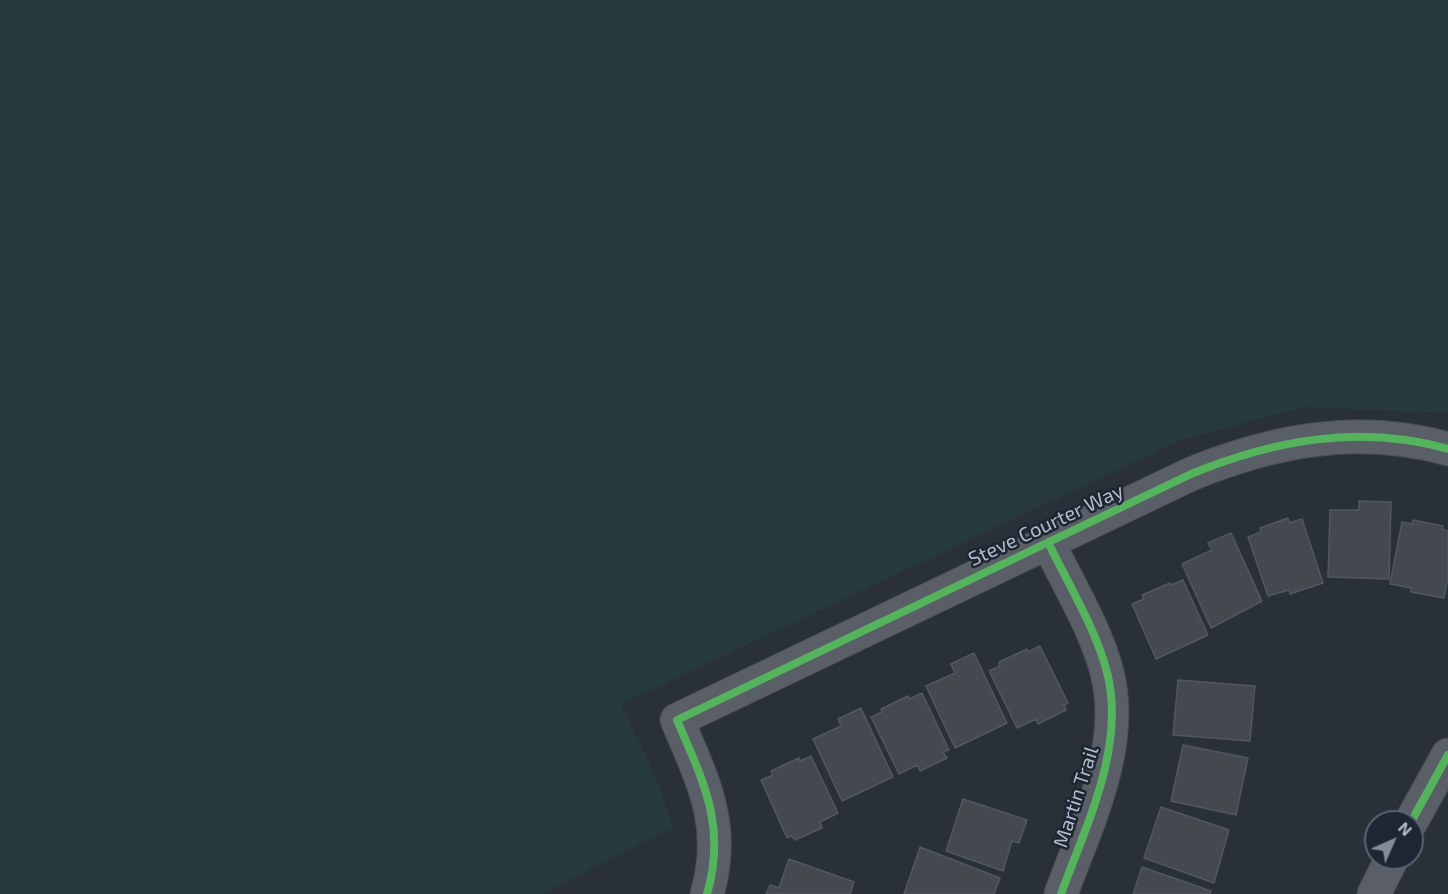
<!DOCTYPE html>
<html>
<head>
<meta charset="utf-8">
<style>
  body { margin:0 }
  #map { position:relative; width:1448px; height:894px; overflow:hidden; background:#2a3038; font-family:"Exo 2",sans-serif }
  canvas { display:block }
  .north { position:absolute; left:1364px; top:810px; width:60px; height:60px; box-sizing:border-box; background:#1d2633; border:2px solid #59626f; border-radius:50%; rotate:45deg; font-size:16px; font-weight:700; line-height:24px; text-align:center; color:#b4bcc9 }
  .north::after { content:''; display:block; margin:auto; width:21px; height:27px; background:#848b96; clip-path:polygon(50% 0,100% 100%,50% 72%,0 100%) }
</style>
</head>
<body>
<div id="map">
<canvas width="1448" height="894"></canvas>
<div class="north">N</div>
</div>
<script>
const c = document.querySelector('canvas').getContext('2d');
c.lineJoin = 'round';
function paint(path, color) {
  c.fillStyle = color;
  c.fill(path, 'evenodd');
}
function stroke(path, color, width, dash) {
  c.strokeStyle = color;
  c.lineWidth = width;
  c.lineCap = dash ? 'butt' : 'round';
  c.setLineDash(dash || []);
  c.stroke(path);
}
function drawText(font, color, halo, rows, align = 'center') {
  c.font = font + ' "Exo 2",sans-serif';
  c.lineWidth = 5;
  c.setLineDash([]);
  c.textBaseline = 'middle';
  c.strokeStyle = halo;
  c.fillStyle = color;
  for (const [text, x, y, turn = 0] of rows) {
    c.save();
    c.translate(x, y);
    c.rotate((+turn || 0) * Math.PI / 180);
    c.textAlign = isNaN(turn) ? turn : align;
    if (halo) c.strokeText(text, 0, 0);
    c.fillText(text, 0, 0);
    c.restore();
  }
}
const green = new Path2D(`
  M 0,0 L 1448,0 L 1448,413 L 1306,407 L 1183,439 L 621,704 L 657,781 L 673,827 L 542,894 L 0,894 Z`);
const building = new Path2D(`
  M 1359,501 L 1391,502 L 1389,579 L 1328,577 L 1330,510 L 1359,510 Z
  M 1288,518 L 1289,523 L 1302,519 L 1323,583 L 1290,594 L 1289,590 L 1268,596 L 1248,537 L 1261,532 L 1260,528 Z
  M 1413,520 L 1443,526 L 1442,529 L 1448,531 L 1448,578 L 1444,598 L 1411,592 L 1411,588 L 1390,584 L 1402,522 L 1412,524 Z
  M 1231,533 L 1262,601 L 1211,628 L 1182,564 L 1212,550 L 1208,543 Z
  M 1183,580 L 1208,635 L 1156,659 L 1132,604 L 1144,599 L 1142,595 L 1170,583 L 1172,585 Z
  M 1040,646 L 1068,703 L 1064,705 L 1066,710 L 1038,724 L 1036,719 L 1017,728 L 989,671 L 1000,666 L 999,662 L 1027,649 L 1028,652 Z
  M 974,653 L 1007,723 L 955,748 L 926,686 L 955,673 L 951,664 Z
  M 1178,680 L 1255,686 L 1250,741 L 1173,735 Z
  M 922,693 L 949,750 L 943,752 L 947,758 L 920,771 L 917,765 L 899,774 L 871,717 L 882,712 L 881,709 L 908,696 L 909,699 Z
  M 861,708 L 893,777 L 842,801 L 813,739 L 841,726 L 838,719 Z
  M 1183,745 L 1248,758 L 1236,815 L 1171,801 Z
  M 811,756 L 838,813 L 820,822 L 822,828 L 795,840 L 792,836 L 787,838 L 761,780 L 773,775 L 771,771 L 799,758 L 800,761 Z
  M 963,799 L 1027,820 L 1019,843 L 1012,841 L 1003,871 L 946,851 Z
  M 1161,807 L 1229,830 L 1214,883 L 1144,858 Z
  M 920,847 L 1000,878 L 994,894 L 904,894 Z
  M 789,859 L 854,882 L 850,894 L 766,894 L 770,885 L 779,888 Z
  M 1142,867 L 1211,891 L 1210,894 L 1133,894 Z`);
const minor = new Path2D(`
  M 1048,542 C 1068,584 1095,627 1107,672 C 1126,747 1086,825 1061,894
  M 707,894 C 727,826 703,781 677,720 L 1191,474 C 1274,440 1359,424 1448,449`);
const tertiary = new Path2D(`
  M 1411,822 L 1448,755
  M 1374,894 L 1392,858`);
const cycleway = new Path2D(`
  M 1048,542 C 1068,584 1095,627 1107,672 C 1126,747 1086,825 1061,894
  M 1411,822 L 1448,755
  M 707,894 C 727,826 703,781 677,720 L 1191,474 C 1274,440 1359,424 1448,449`);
const streetNames = [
  ["Steve Courter Way",1046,525,-25],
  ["Martin Trail",1076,797,-72]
];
paint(green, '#273a3e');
paint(building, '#444950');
stroke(building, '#52575f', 1.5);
stroke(minor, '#484c53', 35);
stroke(tertiary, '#484c53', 35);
stroke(minor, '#5a5e66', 33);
stroke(tertiary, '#5a5e66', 33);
stroke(cycleway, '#56b35d', 8);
drawText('20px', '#b4bcc9', '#1d2633', streetNames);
</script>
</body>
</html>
